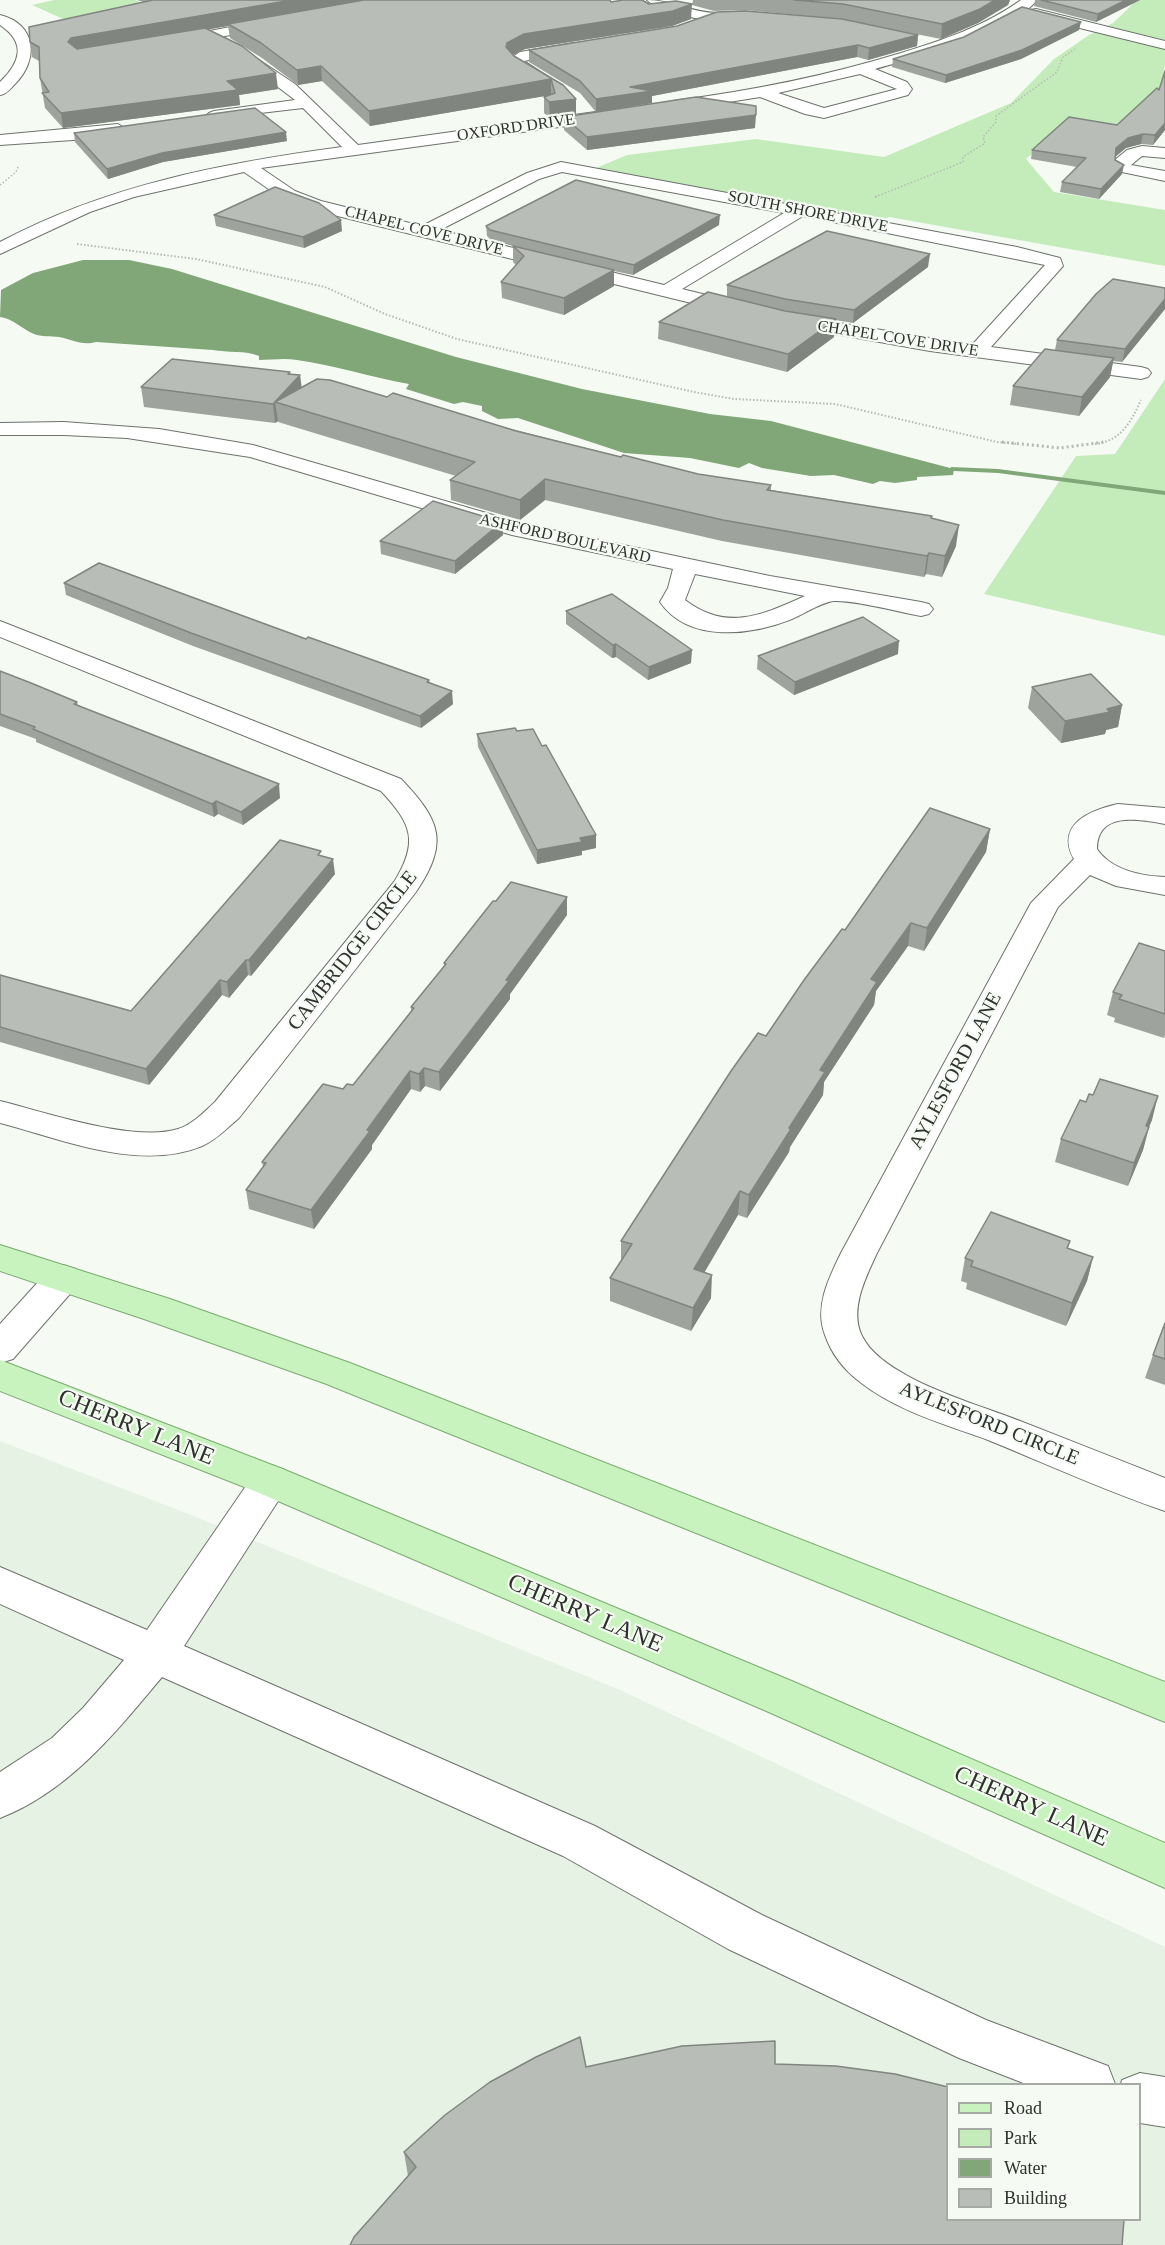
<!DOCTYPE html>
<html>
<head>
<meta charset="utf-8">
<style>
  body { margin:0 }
  #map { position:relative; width:1165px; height:2245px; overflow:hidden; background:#f5fbf3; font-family:Georgia,serif }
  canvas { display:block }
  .legend { position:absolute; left:946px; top:2083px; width:195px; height:138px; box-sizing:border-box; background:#f5fbf3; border:2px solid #a6aaa4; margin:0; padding:8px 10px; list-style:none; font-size:18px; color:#2f312e }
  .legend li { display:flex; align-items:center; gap:12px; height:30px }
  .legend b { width:30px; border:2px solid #a6aaa4 }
</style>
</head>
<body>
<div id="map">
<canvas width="1165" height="2245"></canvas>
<ul class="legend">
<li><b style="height:8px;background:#c8f3be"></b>Road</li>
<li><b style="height:16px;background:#c4ecba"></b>Park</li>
<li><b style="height:16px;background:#81a677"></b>Water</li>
<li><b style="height:16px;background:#b8beb7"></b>Building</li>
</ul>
</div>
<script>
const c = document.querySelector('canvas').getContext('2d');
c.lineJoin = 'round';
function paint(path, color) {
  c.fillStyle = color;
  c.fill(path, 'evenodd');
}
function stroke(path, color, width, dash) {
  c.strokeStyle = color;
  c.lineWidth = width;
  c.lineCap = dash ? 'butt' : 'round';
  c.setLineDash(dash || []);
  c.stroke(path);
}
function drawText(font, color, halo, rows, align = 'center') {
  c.font = font + ' Georgia,serif';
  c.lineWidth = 4.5;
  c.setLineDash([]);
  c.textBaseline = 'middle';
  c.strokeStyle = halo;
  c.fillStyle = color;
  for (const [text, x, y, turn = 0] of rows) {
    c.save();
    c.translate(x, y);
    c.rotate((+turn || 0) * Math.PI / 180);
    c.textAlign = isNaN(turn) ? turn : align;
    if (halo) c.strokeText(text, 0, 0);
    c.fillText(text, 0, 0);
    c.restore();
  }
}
const built = new Path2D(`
  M 0,1441 L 191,1515 L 618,1689 L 1165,1947 L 1165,2245 L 0,2245 ZM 948,2084 L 1140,2084 L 1140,2220 L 948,2220 Z`);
const green = new Path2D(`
  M 54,0 L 135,0 L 149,6 L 72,23 L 32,5 Z
  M 1137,0 L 1165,0 L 1165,65 L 1158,102 L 1121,130 L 1070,122 L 1026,159 L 1054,192 L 1165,210 L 1165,266 L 889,217 L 874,224 L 589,171 L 627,155 L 756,139 L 884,157 L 1011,103 L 1054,59 L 1089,35 L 1113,23 Z
  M 1165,379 L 1165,636 L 984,594 L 1076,456 L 1115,454 Z`);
const water = new Path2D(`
  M 83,260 L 129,260 L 172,269 L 456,357 L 582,389 L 710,414 L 771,421 L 954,469 L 953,475 L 917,477 L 917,480 L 895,483 L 880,481 L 873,484 L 834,475 L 811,476 L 762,468 L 749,463 L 739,468 L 690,458 L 624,453 L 518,418 L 498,419 L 482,411 L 482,406 L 463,402 L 454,404 L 406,389 L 409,384 C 370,377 334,365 297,360 C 285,358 271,360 259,360 L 259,356 C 246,350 227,353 213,350 L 96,342 C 81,346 72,339 59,337 C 51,336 41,337 34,334 C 22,329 14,319 0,317 L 1,290 L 33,273 Z`);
const stream = new Path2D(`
  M 951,467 L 998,469 L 1165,491 L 1165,495 L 998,473 L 954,471 L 950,469 Z`);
const pathFar2 = new Path2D(`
  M 0,185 L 16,172 L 18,167
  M 875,197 L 963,162 L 963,157 L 985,143 L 983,137 L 996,122 L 996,116 L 1057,72 L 1063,57 L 1075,49`);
const pathFar1 = new Path2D(`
  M 875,197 L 878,196
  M 77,244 L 196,259 L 325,287 L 385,314 L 457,339 L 694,392 L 734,399 L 835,404 L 997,442 L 1018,444
  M 1095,444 C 1121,441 1131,422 1141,400`);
const path = new Path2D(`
  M 1002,442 L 1060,448 L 1104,442`);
const minor = new Path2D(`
  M 647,0 C 671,0 693,13 717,13 C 729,13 750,8 759,16 C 744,31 661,15 647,0 Z
  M 1021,0 L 1037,0 C 1009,34 918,57 875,69 L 907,82 L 912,89 L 908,95 L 824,118 L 805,114 L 760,97 L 673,111 L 665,106 L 673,101 C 750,91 826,76 901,53 C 943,40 985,26 1021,0 ZM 860,74 L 897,89 L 824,108 L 778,93 Z
  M 1036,9 L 1165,41 L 1165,49 L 1031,16 L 1031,10 Z
  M 0,15 C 37,24 39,60 15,84 C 10,89 7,94 0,95 L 0,82 C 20,63 27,43 0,25 Z
  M 272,19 L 279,23 L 277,26 L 173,46 L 166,42 L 173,38 Z
  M 574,43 L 581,47 L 579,50 L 524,61 L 553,80 L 555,83 L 553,86 C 538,90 517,72 508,60 L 520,52 Z
  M 241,48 L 295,84 L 358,145 L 610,110 L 618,115 L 610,120 L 261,168 L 295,191 L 321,201 L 422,226 L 527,173 L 561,162 L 1017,247 L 1060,258 L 1063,266 L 991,347 L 1141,367 L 1148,369 L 1151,373 L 1148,377 L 1141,379 L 930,351 L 784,325 L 781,321 L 784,317 L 791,315 L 972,345 L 1045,265 L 803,216 L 682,289 L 747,305 L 749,309 L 740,315 L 309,209 L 283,199 L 244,172 L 134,197 L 90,212 L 0,254 L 0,242 C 107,185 223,163 342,147 L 303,108 L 209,119 L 206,116 L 209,113 L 214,111 L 295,100 L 236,55 L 236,49 ZM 562,172 L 784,213 L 664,285 L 440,230 L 539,179 Z
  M 118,124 L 126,129 L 124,132 L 73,140 L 0,145 L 0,135 Z
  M 1142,146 L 1165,148 L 1165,158 L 1142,156 L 1131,165 L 1165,171 L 1165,181 L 1117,171 L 1115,168 L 1116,159 L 1127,150 Z
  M 64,422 L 159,429 L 253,445 L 524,524 L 770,576 L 921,602 L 929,604 L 933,609 L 929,614 L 921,616 C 899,612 855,600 834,601 C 822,602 804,614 792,619 C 752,635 689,644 660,602 L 668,588 L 673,569 L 512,535 L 250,457 L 127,438 L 64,435 L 0,435 L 0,423 ZM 695,574 L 805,596 C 762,615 727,632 685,600 Z
  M 0,621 L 401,779 C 440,820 450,842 416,892 L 239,1118 C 227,1128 216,1140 202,1146 C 139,1172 62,1139 0,1123 L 0,1101 C 45,1112 134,1143 178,1129 C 192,1125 204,1112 215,1102 L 394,882 C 419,842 412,824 381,791 L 0,637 Z
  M 1118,804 L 1165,808 L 1165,824 C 1139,819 1097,811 1097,849 C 1111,870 1141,876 1165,877 L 1165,895 L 1116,886 L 1090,875 L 1058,907 L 877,1253 C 866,1277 849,1309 862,1336 C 883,1379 978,1404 1020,1421 C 1069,1440 1117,1459 1165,1478 L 1165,1511 C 1105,1491 1047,1464 988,1440 C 944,1424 897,1411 860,1382 C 844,1370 831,1353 825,1335 C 814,1307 829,1278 841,1253 L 1031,903 L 1074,859 C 1055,824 1091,810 1118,804 Z
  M 63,1265 L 76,1269 L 81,1278 L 76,1287 L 13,1359 L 0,1363 L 0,1324 L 50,1269 Z
  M 271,1465 L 285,1470 L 291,1481 L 184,1646 L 595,1826 L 762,1915 L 986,2020 L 1108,2066 L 1115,2084 L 1026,2084 L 959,2058 L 728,1949 L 563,1856 L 162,1677 C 116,1732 69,1791 0,1818 L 0,1772 L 52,1738 L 83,1708 L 124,1660 L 0,1604 L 0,1567 L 147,1630 L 257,1470 Z
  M 1140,2073 L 1165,2077 L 1165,2127 L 1140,2123 L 1140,2084 L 1121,2084 L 1122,2080 Z`);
const major = new Path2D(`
  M 0,1245 L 170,1299 L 350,1363 L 1165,1682 L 1165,1722 L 324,1383 L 144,1319 L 0,1271 Z
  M 0,1360 L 285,1470 L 794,1682 L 1165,1843 L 1165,1888 L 764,1710 L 257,1492 L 0,1391 Z`);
const wall = new Path2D(`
  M 137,0 L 610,0 L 611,2 L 649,4 L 691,19 L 672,26 L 525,49 L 513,55 L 563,85 L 576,114 L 550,118 L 544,113 L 544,97 L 550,95 L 370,126 L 322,81 L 298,85 L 262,58 L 230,38 L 228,26 L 208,29 L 278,89 L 239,95 L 240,105 L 63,128 L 45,108 L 40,78 L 39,61 L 32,57 L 30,42 L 143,2 Z
  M 693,0 L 715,0 L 715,2 L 715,0 L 1010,0 L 1008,5 L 978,23 L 941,39 L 841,19 L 745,10 L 714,11 L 692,5 Z
  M 1035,0 L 1140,0 L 1096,22 L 1034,6 Z
  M 1079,30 L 1021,59 L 945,83 L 892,67 L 893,59 Z
  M 918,35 L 917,46 L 868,60 L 857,57 L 652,96 L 652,103 L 596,112 L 580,93 L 529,62 L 529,50 Z
  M 1165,71 L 1165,130 L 1153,145 L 1141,144 L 1126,148 L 1115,157 L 1115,160 L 1122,174 L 1099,199 L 1060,192 L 1062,182 L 1077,167 L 1031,159 L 1032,150 L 1117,125 L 1159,90 Z
  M 564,117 L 755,128 L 587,150 L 564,130 Z
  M 74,133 L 287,141 L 163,162 L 108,179 L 75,142 Z
  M 214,215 L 342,231 L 304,248 L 216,226 Z
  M 719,225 L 633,275 L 614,271 L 614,286 L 564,315 L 502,298 L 501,282 L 516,265 L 513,262 L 513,246 L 491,240 L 487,236 L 486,226 Z
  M 928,267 L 853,323 L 835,320 L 834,337 L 787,372 L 658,339 L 659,322 L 727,297 L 727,285 Z
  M 1165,288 L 1165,309 L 1122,362 L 1113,361 L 1110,377 L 1079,416 L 1010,405 L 1013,386 L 1055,350 L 1057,340 Z
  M 290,374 L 300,375 L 302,388 L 387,397 L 621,457 L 698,474 L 771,485 L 771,490 L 932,516 L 932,518 L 956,546 L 942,577 L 926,574 L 924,577 L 722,541 L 545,500 L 520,520 L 451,500 L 450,480 L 456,476 L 278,422 L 278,421 L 275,423 L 144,407 L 141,387 Z
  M 502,522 L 503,535 L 455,574 L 381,554 L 380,541 Z
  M 64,583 L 306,639 L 429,680 L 430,683 L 453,704 L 421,728 L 193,646 L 66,595 Z
  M 566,611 L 691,663 L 648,680 L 616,657 L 612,658 L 566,624 Z
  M 898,654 L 794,695 L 757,669 L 758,656 Z
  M 0,671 L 77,702 L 78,705 L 280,798 L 243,825 L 218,814 L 214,817 L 36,742 L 36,739 L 0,726 Z
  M 1032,687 L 1122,705 L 1118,727 L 1106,730 L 1105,734 L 1061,743 L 1028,708 Z
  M 477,734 L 596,848 L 582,851 L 582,855 L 537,864 L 478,747 Z
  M 990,829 L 986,852 L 924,951 L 908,946 L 876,991 L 874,1005 L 824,1082 L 823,1095 L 790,1147 L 789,1152 L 747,1218 L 738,1215 L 704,1272 L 711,1298 L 691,1331 L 610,1301 L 610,1278 L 621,1262 L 621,1241 L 766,1036 L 845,930 Z
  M 322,856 L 335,874 L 251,976 L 248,975 L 229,998 L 222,995 L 149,1085 L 0,1042 L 0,975 L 131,1011 Z
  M 567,915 L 510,994 L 510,999 L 440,1091 L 425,1086 L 420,1092 L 411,1089 L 372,1145 L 372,1149 L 314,1229 L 249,1209 L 246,1190 L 263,1167 L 262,1162 L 343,1089 L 353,1085 L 411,1011 L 411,1007 L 444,966 L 444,963 Z
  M 1165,951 L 1165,1035 L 1164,1038 L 1114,1022 L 1115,1018 L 1107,1015 L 1113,992 Z
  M 1086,1102 L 1152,1120 L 1149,1127 L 1143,1150 L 1128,1186 L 1055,1162 L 1061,1139 Z
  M 1070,1241 L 1068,1248 L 1093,1257 L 1087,1281 L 1066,1326 L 966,1289 L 967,1283 L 961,1281 L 965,1258 Z
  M 1165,1323 L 1165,1385 L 1145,1378 L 1153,1355 Z
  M 490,2082 L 408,2176 L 404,2152 Z`);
const shadedWall = new Path2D(`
  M 292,0 L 374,0 L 228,24 L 228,26 L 74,53 L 68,42 L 71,38 Z
  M 995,0 L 1010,0 L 1008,5 L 978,23 L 941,39 L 942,24 Z
  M 1126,0 L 1140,0 L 1096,22 L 1098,14 Z
  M 692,4 L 691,19 L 672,26 L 525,49 L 507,58 L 507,43 L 524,34 Z
  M 1081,22 L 1079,30 L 1021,59 L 945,83 L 946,75 Z
  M 918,35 L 917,46 L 868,60 L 869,48 Z
  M 858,45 L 857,57 L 652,96 L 652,103 L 596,112 L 596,99 L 630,87 Z
  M 321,66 L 322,81 L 298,85 L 297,70 Z
  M 276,73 L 278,89 L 239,95 L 240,105 L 63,128 L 61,113 L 227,81 Z
  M 551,79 L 551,95 L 370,126 L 369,111 Z
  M 576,99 L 576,114 L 550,118 L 549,102 Z
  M 756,115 L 755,128 L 587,150 L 587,137 Z
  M 1165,123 L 1165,130 L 1153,145 L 1155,135 Z
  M 286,132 L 287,141 L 163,162 L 108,179 L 107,169 L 162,153 Z
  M 1143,134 L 1141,144 L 1126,148 L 1115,157 L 1116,148 L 1128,138 Z
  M 1124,165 L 1122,174 L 1099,199 L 1101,189 Z
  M 720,215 L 719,225 L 633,275 L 634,265 Z
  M 341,220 L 342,231 L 304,248 L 303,237 Z
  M 930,254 L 928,267 L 853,323 L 854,310 Z
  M 614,270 L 614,286 L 564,315 L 564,298 Z
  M 1165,299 L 1165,309 L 1122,362 L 1125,349 Z
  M 836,319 L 834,337 L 787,372 L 788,354 Z
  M 1114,358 L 1110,377 L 1079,416 L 1082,397 Z
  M 290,372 L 291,385 L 300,375 L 302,395 L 275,402 L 278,421 L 275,423 L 273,404 Z
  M 545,479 L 545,500 L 520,520 L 520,500 Z
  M 502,522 L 503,535 L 455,574 L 455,561 Z
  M 959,525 L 956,546 L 942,577 L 945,556 Z
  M 929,553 L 926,574 L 924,577 L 927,556 Z
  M 899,641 L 898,654 L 794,695 L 795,682 Z
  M 616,644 L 616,657 L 612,658 L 613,645 Z
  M 692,650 L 691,663 L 648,680 L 649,667 Z
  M 452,691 L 453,704 L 421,728 L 420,716 Z
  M 1122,705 L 1118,727 L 1106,730 L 1105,734 L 1061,743 L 1065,721 L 1107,709 Z
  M 279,784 L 280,798 L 243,825 L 241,812 Z
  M 216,801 L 218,814 L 214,817 L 212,804 Z
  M 990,829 L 986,852 L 924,951 L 927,928 Z
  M 596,835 L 596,848 L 582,851 L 582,855 L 537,864 L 537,850 L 580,838 Z
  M 333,859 L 335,874 L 251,976 L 249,960 Z
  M 567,897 L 567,915 L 510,994 L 510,999 L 440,1091 L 439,1072 Z
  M 911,923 L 908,946 L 876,991 L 874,1005 L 824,1082 L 823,1095 L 790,1147 L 789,1152 L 747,1218 L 749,1195 L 789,1128 L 820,1070 L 871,979 Z
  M 246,960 L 248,975 L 229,998 L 227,982 Z
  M 220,980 L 222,995 L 149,1085 L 146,1069 Z
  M 424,1068 L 425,1086 L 420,1092 L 419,1074 Z
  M 410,1071 L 411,1089 L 372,1145 L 372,1149 L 314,1229 L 311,1210 Z
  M 1158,1096 L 1152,1120 L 1139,1149 L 1146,1126 Z
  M 1149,1127 L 1143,1150 L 1128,1186 L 1134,1163 Z
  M 740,1191 L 738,1215 L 693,1292 L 694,1269 Z
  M 1093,1257 L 1087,1281 L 1066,1326 L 1072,1303 Z
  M 712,1275 L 711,1298 L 691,1331 L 693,1308 Z`);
const building = new Path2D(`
  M 153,0 L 292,0 L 71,38 L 68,42 L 77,49 L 205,28 L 242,46 L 276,73 L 227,81 L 238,90 L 61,113 L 42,93 L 49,92 L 40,78 L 39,47 L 30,42 L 29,27 Z
  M 364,0 L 610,0 L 611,2 L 623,0 L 642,0 L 649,4 L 676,1 L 692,4 L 673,11 L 524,34 L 507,43 L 506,47 L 514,56 L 563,85 L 576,99 L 549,102 L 544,97 L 555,93 L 551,79 L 369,111 L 321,66 L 297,70 L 261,43 L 228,24 Z
  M 794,0 L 995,0 L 980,9 L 942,24 L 843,4 Z
  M 1041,0 L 1126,0 L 1098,14 Z
  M 1022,7 L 1081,22 L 1022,50 L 946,75 L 893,59 L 964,37 Z
  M 746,11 L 842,19 L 918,35 L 869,48 L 858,45 L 630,87 L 652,91 L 596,99 L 580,81 L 529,50 L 677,26 L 717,12 Z
  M 1165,71 L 1165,123 L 1155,135 L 1143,134 L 1128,138 L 1116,148 L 1115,160 L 1124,165 L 1101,189 L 1062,182 L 1086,158 L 1032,150 L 1069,117 L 1117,125 L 1157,88 L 1159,90 Z
  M 696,97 L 756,106 L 756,115 L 587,137 L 564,117 Z
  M 255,108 L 286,132 L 162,153 L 107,169 L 74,133 Z
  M 576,180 L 720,215 L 634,265 L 490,230 L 486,226 Z
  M 275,187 L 319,203 L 341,220 L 303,237 L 214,215 Z
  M 827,231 L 930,254 L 854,310 L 785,299 L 727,285 Z
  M 513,246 L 614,270 L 564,298 L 501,282 L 524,256 Z
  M 1113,279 L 1165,288 L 1165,299 L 1125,349 L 1057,340 L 1096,294 Z
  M 708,292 L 785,311 L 836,319 L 788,354 L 659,322 Z
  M 1045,349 L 1114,358 L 1082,397 L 1013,386 Z
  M 172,359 L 290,372 L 288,374 L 300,375 L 273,404 L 141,387 Z
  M 317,379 L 330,380 L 387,397 L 393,393 L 516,431 L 621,457 L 623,455 L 698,474 L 771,485 L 767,490 L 932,516 L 931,518 L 959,525 L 945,556 L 929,553 L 927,556 L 723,520 L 545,479 L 520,500 L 450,480 L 475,462 L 275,402 Z
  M 433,501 L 502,522 L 455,561 L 380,541 Z
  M 99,563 L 306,639 L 308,637 L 429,680 L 427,682 L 452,691 L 420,716 L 191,633 L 64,583 Z
  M 612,594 L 692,650 L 649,667 L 616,644 L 613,645 L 566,611 Z
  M 863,617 L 899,641 L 795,682 L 758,656 Z
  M 0,671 L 31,683 L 77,702 L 74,704 L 279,784 L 241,812 L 216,801 L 212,804 L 33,729 L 35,727 L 0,714 Z
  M 1091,674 L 1122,705 L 1107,709 L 1110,712 L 1065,721 L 1032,687 Z
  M 515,728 L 517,731 L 533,729 L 542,746 L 546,745 L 596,835 L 580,838 L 582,842 L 537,850 L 477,734 Z
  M 930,808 L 990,829 L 927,928 L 911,923 L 871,979 L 877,982 L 820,1070 L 825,1072 L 789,1128 L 791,1129 L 749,1195 L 740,1191 L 694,1269 L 712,1275 L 693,1308 L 610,1278 L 632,1244 L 621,1241 L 731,1071 L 758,1033 L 766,1036 L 804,980 L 842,929 L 845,930 Z
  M 280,840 L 321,851 L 318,855 L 333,859 L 249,960 L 246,960 L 227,982 L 220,980 L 146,1069 L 0,1027 L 0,975 L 131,1011 Z
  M 511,882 L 567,897 L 506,980 L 509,981 L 439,1072 L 424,1068 L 419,1074 L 410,1071 L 367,1130 L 370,1131 L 311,1210 L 246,1190 L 266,1163 L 262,1162 L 323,1084 L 343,1089 L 347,1084 L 353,1085 L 414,1008 L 411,1007 L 446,964 L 444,963 L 493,901 L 496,901 Z
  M 1139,943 L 1165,951 L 1165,1014 L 1119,999 L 1122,995 L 1113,992 Z
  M 1100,1079 L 1158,1096 L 1146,1126 L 1149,1127 L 1134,1163 L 1061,1139 L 1080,1100 L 1086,1102 L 1089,1094 L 1093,1095 Z
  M 991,1212 L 1070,1241 L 1067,1248 L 1093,1257 L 1072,1303 L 971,1266 L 973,1261 L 965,1258 Z
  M 1165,1323 L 1165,1359 L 1153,1355 Z
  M 580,2037 L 586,2067 L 682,2046 L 775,2041 L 775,2064 L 836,2066 L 895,2074 L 948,2087 L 948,2220 L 1124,2220 L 1122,2245 L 350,2245 L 354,2237 L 416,2167 L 404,2152 L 445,2115 L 490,2082 L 536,2057 Z`);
const farStreetnames = [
  ["OXFORD DRIVE",516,128,-8],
  ["SOUTH SHORE DRIVE",808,212,11],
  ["CHAPEL COVE DRIVE",424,231,14],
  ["CHAPEL COVE DRIVE",898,339,9],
  ["ASHFORD BOULEVARD",565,539,13]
];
const streetNames = [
  ["CAMBRIDGE CIRCLE",353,951,-52],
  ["AYLESFORD LANE",956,1071,-62],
  ["AYLESFORD CIRCLE",989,1424,22]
];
const nearStreetnames = [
  ["CHERRY LANE",136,1428,22],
  ["CHERRY LANE",585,1614,23],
  ["CHERRY LANE",1031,1807,24]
];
paint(built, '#e6f2e4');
paint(green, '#c4ecba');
paint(water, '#81a677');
paint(stream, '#81a677');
stroke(minor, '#6d726b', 2);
stroke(major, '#7baa70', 2);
stroke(pathFar2, '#b4b9b3', 1.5, [1.5, 2]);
stroke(pathFar1, '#b4b9b3', 2, [1.5, 2]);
stroke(path, '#b4b9b3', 3, [2, 3]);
paint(minor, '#fff');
paint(major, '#c8f3be');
paint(wall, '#9ea39d');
paint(shadedWall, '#818580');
paint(building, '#b8beb7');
stroke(building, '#818580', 1.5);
drawText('16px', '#2f312e', '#f5fbf3', farStreetnames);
drawText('20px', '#2f312e', '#f5fbf3', streetNames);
drawText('24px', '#2f312e', '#f5fbf3', nearStreetnames);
</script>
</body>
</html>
